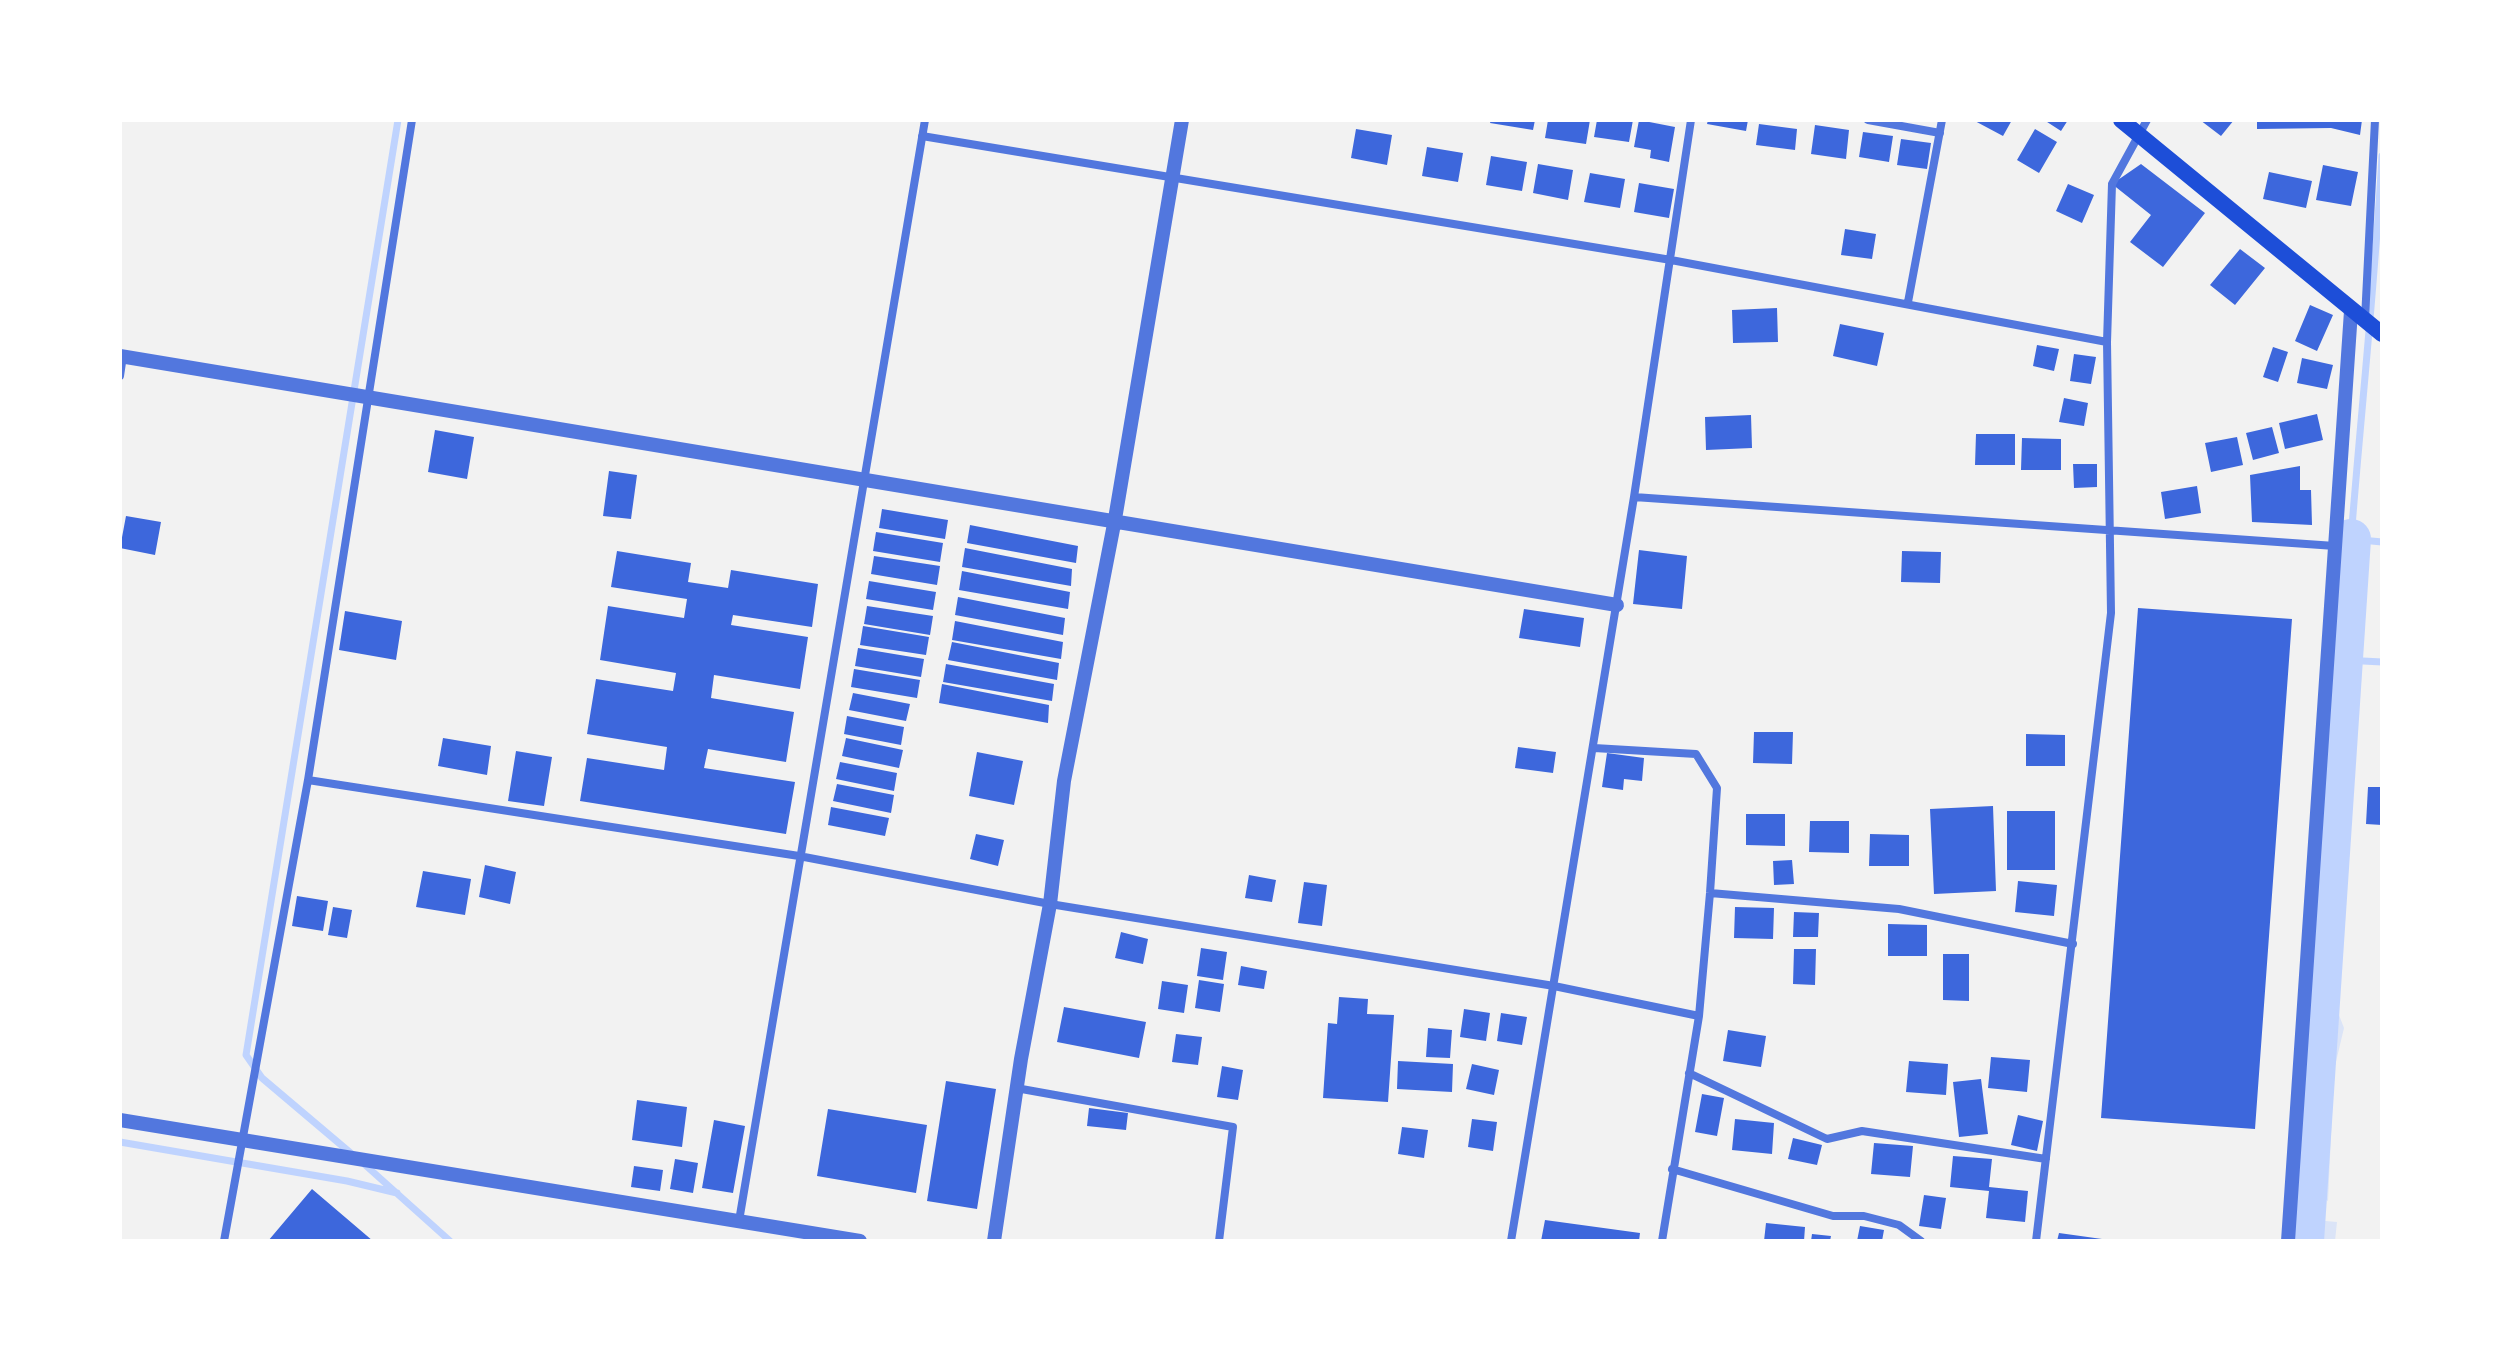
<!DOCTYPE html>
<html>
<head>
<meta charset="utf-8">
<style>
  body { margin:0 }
  #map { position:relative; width:2502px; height:1361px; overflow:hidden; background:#f2f2f2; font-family:"Fira Sans",sans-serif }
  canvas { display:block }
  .frame { position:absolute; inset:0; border:122px solid #fff; pointer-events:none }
</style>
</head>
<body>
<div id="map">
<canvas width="2502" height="1361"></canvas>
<div class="frame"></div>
</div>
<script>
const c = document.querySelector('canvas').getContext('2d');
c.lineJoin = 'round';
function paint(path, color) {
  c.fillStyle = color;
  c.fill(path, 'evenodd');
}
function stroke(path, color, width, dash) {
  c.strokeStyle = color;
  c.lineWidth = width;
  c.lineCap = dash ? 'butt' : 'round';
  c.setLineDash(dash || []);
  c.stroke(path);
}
const green = new Path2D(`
  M 2318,1014 L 2339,1015 L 2344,1028 L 2334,1070 L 2328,1201 L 2307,1189 Z
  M 2314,1220 L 2337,1222 L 2335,1241 L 2312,1241 Z`);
const stream = new Path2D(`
  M 2382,156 C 2375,284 2361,411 2351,539 L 2382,542
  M 2344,660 L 2382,662
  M 120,1142 L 347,1181 L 397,1193
  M 353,1155 L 262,1078 L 246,1055 L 398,120
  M 363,1163 L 450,1241`);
const river = new Path2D(`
  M 2304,1241 L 2351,539`);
const building = new Path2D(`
  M 1491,120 L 1535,120 L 1533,130 L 1490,123 Z
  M 1548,120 L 1590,120 L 1586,144 L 1545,138 Z
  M 1597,120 L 1633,120 L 1629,142 L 1594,137 Z
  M 1639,120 L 1675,127 L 1669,162 L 1650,158 L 1651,150 L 1634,147 Z
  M 1708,120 L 1748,120 L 1746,131 L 1707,124 Z
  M 1973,120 L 2012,120 L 2003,136 Z
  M 2044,120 L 2068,120 L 2061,131 Z
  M 2200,120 L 2234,120 L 2221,136 Z
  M 2257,120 L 2362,120 L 2360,135 L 2331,128 L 2257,129 Z
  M 1759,124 L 1797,129 L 1795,150 L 1756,145 Z
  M 1815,125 L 1849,130 L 1846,159 L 1811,154 Z
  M 1356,129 L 1392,135 L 1387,165 L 1351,158 Z
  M 2035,129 L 2057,142 L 2039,173 L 2017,160 Z
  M 1863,132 L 1893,136 L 1889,162 L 1859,157 Z
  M 1901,139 L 1931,143 L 1927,169 L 1897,165 Z
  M 1427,147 L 1463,153 L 1458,182 L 1422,176 Z
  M 1491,156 L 1527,162 L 1522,191 L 1486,185 Z
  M 1538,164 L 1573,170 L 1568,200 L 1533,193 Z
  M 2141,164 L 2205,213 L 2163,267 L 2130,242 L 2151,215 L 2112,184 Z
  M 2323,165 L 2358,172 L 2351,206 L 2316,200 Z
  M 2269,172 L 2312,181 L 2306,208 L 2263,199 Z
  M 1590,173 L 1625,179 L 1620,208 L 1584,202 Z
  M 1639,183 L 1674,189 L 1669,218 L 1634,212 Z
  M 2068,184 L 2094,195 L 2082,223 L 2056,211 Z
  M 1845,229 L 1876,234 L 1872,259 L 1841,255 Z
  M 2240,249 L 2265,268 L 2235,305 L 2210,285 Z
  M 2310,305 L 2333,315 L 2317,351 L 2295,341 Z
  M 1777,308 L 1778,342 L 1733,343 L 1732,310 Z
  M 1840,324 L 1884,333 L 1877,366 L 1833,356 Z
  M 2037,345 L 2059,349 L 2054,371 L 2033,366 Z
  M 2273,347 L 2288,352 L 2278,382 L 2263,377 Z
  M 2074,354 L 2096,357 L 2091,384 L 2070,381 Z
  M 2302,358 L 2333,365 L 2327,389 L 2297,383 Z
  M 2064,398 L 2088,403 L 2084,426 L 2059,422 Z
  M 2317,414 L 2323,440 L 2285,449 L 2279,423 Z
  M 1751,415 L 1752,448 L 1706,450 L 1705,417 Z
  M 2272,427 L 2279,453 L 2253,460 L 2246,433 Z
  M 435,430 L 474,437 L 467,479 L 428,472 Z
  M 1976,434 L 2015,434 L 2015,465 L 1975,465 Z
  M 2237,437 L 2243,465 L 2211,472 L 2205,443 Z
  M 2022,438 L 2061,439 L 2061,470 L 2021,470 Z
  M 2073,464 L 2097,464 L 2097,487 L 2074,488 Z
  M 2300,466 L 2300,490 L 2311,490 L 2312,525 L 2252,522 L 2250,475 Z
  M 609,471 L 637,475 L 631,519 L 603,516 Z
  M 2197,486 L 2201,513 L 2165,519 L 2161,492 Z
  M 882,509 L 948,520 L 945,539 L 879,528 Z
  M 126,516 L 161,522 L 155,555 L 120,548 Z
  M 970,525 L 1078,546 L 1076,563 L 967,543 Z
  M 876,532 L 943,543 L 940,562 L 873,551 Z
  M 965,548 L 1072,569 L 1071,586 L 962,567 Z
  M 1639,550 L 1687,556 L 1682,609 L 1633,604 Z
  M 617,551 L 691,563 L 688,582 L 728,588 L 731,570 L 818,584 L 812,627 L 733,615 L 731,625 L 808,637 L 800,689 L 714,675 L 711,698 L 794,712 L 786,762 L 708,749 L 704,768 L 795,782 L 786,834 L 580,801 L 587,758 L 664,770 L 667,747 L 587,734 L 596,679 L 673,691 L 676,673 L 600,660 L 608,606 L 684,618 L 687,599 L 611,587 Z
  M 1902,551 L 1941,552 L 1940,583 L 1901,582 Z
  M 874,556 L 940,566 L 937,585 L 871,574 Z
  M 962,571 L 1070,592 L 1068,609 L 959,590 Z
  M 869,581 L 936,592 L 933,610 L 866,599 Z
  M 958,597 L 1065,618 L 1063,635 L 955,615 Z
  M 867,606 L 933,616 L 930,635 L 864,624 Z
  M 2138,608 L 2292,619 L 2255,1129 L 2101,1118 Z
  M 1524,609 L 1584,618 L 1580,647 L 1519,638 Z
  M 345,611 L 402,621 L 396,660 L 339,650 Z
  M 955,621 L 1063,642 L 1061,659 L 952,640 Z
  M 863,626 L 929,637 L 926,655 L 860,645 Z
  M 952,642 L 1059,663 L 1057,680 L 948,660 Z
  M 858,648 L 924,659 L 921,677 L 855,666 Z
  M 946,664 L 1054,684 L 1052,701 L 943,682 Z
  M 854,669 L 920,680 L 917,698 L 851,687 Z
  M 942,684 L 1049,705 L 1048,723 L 939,703 Z
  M 853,693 L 910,704 L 906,721 L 849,710 Z
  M 847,716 L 904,727 L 901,745 L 844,734 Z
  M 1754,732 L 1793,732 L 1792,764 L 1753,763 Z
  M 2026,734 L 2065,735 L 2065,766 L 2026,766 Z
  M 443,738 L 491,746 L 487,775 L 438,766 Z
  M 846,738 L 903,750 L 899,768 L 842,756 Z
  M 1518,747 L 1556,752 L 1553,773 L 1515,768 Z
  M 516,751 L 552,757 L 544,806 L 508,801 Z
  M 977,752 L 1023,761 L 1014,805 L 969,796 Z
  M 1607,753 L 1644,758 L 1642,781 L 1624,779 L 1623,790 L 1602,787 Z
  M 840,762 L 897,773 L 894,791 L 836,779 Z
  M 837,784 L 894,795 L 891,813 L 833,801 Z
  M 2368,787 L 2382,787 L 2382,825 L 2366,824 Z
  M 1993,806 L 1996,891 L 1934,894 L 1930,809 Z
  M 831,807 L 889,818 L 885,836 L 828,825 Z
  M 2007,811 L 2055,811 L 2055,870 L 2007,870 Z
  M 1746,814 L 1785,814 L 1785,846 L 1746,845 Z
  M 1810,821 L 1849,821 L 1849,853 L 1809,852 Z
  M 976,834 L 1004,840 L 998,866 L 970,859 Z
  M 1870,834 L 1909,835 L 1909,866 L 1869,866 Z
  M 1792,860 L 1794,884 L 1774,885 L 1773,861 Z
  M 485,865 L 516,872 L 510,904 L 479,897 Z
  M 423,871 L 471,879 L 465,915 L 416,907 Z
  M 1249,875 L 1276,880 L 1272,902 L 1245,898 Z
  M 2018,881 L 2057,885 L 2054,916 L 2015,912 Z
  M 1304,882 L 1327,885 L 1322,926 L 1298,923 Z
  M 297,896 L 328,901 L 323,931 L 292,926 Z
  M 333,907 L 352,910 L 347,938 L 328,935 Z
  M 1735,907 L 1774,908 L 1773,939 L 1734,938 Z
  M 1794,912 L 1819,913 L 1818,937 L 1793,937 Z
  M 1888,924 L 1927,925 L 1927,956 L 1888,956 Z
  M 1121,932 L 1148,939 L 1143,964 L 1115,958 Z
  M 1201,948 L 1227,952 L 1223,980 L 1197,976 Z
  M 1794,949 L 1816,949 L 1815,985 L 1793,984 Z
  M 1943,954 L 1969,954 L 1969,1001 L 1943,1000 Z
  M 1241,966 L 1267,971 L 1264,989 L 1238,985 Z
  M 1199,980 L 1224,984 L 1220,1012 L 1195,1008 Z
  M 1162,981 L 1188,985 L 1184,1013 L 1158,1009 Z
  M 1339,997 L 1368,999 L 1367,1014 L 1394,1015 L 1388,1102 L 1323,1098 L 1328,1023 L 1337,1024 Z
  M 1064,1007 L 1146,1022 L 1139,1058 L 1057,1042 Z
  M 1464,1009 L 1490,1013 L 1486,1041 L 1460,1037 Z
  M 1501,1013 L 1527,1017 L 1522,1045 L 1497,1041 Z
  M 1428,1028 L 1452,1030 L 1450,1058 L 1426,1057 Z
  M 1728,1030 L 1766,1036 L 1761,1067 L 1723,1061 Z
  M 1176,1034 L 1202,1037 L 1198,1065 L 1172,1062 Z
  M 1991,1057 L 2030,1060 L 2027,1092 L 1988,1088 Z
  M 1398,1061 L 1453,1064 L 1452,1092 L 1397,1089 Z
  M 1909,1061 L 1948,1064 L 1946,1095 L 1906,1092 Z
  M 1472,1064 L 1499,1070 L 1494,1095 L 1466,1089 Z
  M 1222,1066 L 1243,1070 L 1238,1100 L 1217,1097 Z
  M 1981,1079 L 1988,1134 L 1959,1137 L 1953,1082 Z
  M 946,1081 L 996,1089 L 977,1209 L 927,1201 Z
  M 1702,1094 L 1724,1098 L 1717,1136 L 1695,1132 Z
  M 637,1100 L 687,1107 L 682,1147 L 632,1140 Z
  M 1089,1108 L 1128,1113 L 1126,1130 L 1087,1126 Z
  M 828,1109 L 927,1125 L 916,1193 L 817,1176 Z
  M 2018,1115 L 2043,1121 L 2037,1151 L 2011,1145 Z
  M 1472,1119 L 1497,1122 L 1493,1151 L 1468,1147 Z
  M 1735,1119 L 1774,1123 L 1772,1154 L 1732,1150 Z
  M 714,1120 L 745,1126 L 733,1193 L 702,1188 Z
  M 1402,1127 L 1428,1130 L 1424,1158 L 1398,1154 Z
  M 1793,1138 L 1822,1145 L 1817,1165 L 1788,1159 Z
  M 1874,1143 L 1913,1146 L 1910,1177 L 1871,1174 Z
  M 1953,1156 L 1992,1159 L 1989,1187 L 2028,1191 L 2025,1222 L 1986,1218 L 1989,1191 L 1950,1187 Z
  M 675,1159 L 698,1163 L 693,1193 L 670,1189 Z
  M 634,1166 L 663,1170 L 660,1191 L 631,1187 Z
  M 312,1189 L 373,1241 L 268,1241 Z
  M 1924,1195 L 1946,1198 L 1941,1229 L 1919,1226 Z
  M 1545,1220 L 1640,1233 L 1639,1241 L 1541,1241 Z
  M 1766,1223 L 1805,1227 L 1804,1241 L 1764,1241 Z
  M 1860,1226 L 1884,1230 L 1882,1241 L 1857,1241 Z
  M 2059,1233 L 2102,1239 L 2102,1241 L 2057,1241 Z
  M 1812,1234 L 1831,1236 L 1830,1241 L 1811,1241 Z`);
const minor = new Path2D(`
  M 1868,120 L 1940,133
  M 922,136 L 1671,260 L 2107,342
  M 1908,302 L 1942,120
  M 2365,319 L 2375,120
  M 120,376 L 123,356
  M 1634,497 L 2335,546
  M 1594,748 L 1696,754 L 1717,788 L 1710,893 L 1699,1016 L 1662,1241
  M 308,780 L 799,856 L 1050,904 L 1554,986 L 1699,1016
  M 1710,893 L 1899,909 L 2073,944
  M 1689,1073 L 1827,1139 L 1862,1131 L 2046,1159
  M 1016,1088 L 1233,1127 L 1219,1241
  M 1672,1169 L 1833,1216 L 1864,1216 L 1899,1225 L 1921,1241
  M 739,1221 L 925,120
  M 224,1241 L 308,780 L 412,120
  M 1511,1241 L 1634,497 L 1691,120
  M 2036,1241 L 2111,613 L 2107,342 L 2112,184 L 2147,120`);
const tertiary = new Path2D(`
  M 120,356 L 1617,605
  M 120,1120 L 860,1241
  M 994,1241 L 1021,1059 L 1050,904 L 1064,781 L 1115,519 L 1182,120
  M 2288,1241 L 2351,311`);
const secondary = new Path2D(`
  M 2121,120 L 2382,334`);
paint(green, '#dbe4f7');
stroke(stream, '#bfd3fe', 7);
stroke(river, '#bfd3fe', 40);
paint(building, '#3d67dc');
stroke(minor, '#5277de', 8);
stroke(tertiary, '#5277de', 14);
stroke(secondary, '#1d4ed8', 16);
</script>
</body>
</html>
